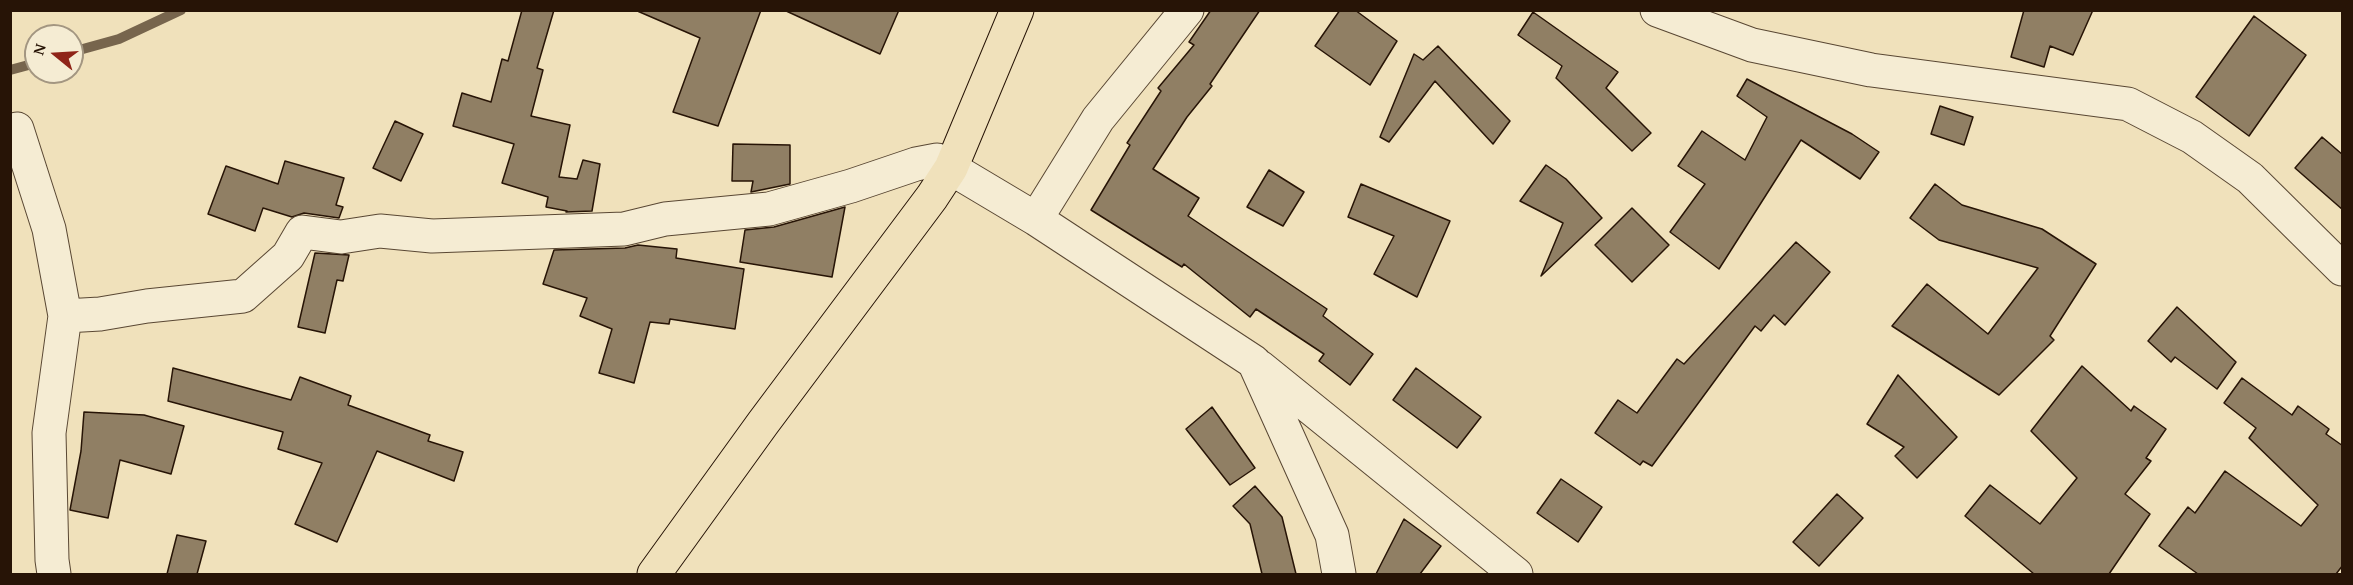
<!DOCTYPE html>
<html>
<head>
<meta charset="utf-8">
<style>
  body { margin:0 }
  #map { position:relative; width:2353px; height:585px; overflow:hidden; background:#f0e1bb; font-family:"Gentium Book Plus",serif }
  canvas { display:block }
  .frame { position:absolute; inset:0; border:12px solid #271406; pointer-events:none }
  .north { position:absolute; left:24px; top:24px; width:60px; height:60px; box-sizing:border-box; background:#f5ecd3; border:2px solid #a39681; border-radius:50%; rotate:288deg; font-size:16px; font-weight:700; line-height:24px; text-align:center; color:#271406 }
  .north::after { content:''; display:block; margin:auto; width:21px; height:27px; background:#8f2418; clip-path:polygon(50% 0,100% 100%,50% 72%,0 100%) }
</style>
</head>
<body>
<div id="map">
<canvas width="2353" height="585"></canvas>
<div class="frame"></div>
<div class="north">N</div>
</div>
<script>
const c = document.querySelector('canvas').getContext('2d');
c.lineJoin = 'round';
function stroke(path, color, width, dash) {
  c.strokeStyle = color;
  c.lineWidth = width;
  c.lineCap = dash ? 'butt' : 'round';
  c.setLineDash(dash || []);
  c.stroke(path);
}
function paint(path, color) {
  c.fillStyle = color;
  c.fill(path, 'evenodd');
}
const stream = new Path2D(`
  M 72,52 L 119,39 L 181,10
  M 10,70 L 36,63`);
const building = new Path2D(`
  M 522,10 L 554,10 L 537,68 L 543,70 L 531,116 L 570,125 L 559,177 L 577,179 L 583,160 L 600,164 L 592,211 L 566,212 L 567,211 L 546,207 L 548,197 L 502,183 L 514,144 L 453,126 L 462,93 L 491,102 L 502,59 L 508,61 Z
  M 635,10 L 761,10 L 718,126 L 673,112 L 700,38 Z
  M 784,10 L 899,10 L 880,54 Z
  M 1211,10 L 1260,10 L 1210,84 L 1212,86 L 1187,117 L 1153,169 L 1199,198 L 1188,216 L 1327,309 L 1323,316 L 1373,354 L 1350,385 L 1319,361 L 1324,354 L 1256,309 L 1250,317 L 1184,264 L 1182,267 L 1091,210 L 1130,145 L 1127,143 L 1161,91 L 1158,88 L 1194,45 L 1189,42 Z
  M 1340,10 L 1355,10 L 1397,41 L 1370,85 L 1315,46 Z
  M 2024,10 L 2093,10 L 2073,55 L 2050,46 L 2044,67 L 2011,57 Z
  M 1533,12 L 1618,72 L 1606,88 L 1651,133 L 1632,151 L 1556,78 L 1562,66 L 1518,35 Z
  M 2254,16 L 2306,55 L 2249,136 L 2196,97 Z
  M 1438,46 L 1510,121 L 1493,144 L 1435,81 L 1389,142 L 1380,137 L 1414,54 L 1423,60 Z
  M 1747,79 L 1852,134 L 1879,152 L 1860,179 L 1801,140 L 1719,269 L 1670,232 L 1705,184 L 1678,166 L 1702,131 L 1745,160 L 1767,117 L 1737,96 Z
  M 1940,106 L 1973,117 L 1964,145 L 1931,134 Z
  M 395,121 L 423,134 L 401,181 L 373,168 Z
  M 2322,137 L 2343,155 L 2343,210 L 2295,168 Z
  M 733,144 L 790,145 L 790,184 L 751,192 L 753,181 L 732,181 Z
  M 285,161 L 344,178 L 336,205 L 343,207 L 339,218 L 304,213 L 292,217 L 263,208 L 255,231 L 208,214 L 226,166 L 278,184 Z
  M 1546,165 L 1566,179 L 1602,218 L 1541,276 L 1563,223 L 1520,201 Z
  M 1269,170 L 1304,192 L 1283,226 L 1247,207 Z
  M 1361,184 L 1450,221 L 1417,297 L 1374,274 L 1394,236 L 1348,217 Z
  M 1935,184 L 1962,205 L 2042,229 L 2096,264 L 2050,336 L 2054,340 L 1999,395 L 1892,326 L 1927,284 L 1988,334 L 2038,268 L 1939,240 L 1910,218 Z
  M 845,207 L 832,277 L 740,262 L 745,230 L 774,227 Z
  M 1632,208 L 1669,245 L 1632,282 L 1595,245 Z
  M 1796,242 L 1830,272 L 1785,325 L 1774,315 L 1761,331 L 1755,326 L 1652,466 L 1643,461 L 1640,465 L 1595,433 L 1618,400 L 1637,413 L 1677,359 L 1684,364 Z
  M 638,245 L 677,249 L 676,258 L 744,269 L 735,329 L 670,319 L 669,324 L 650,322 L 634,383 L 599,373 L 612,329 L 580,316 L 587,298 L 543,284 L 554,250 L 625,248 Z
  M 315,253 L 349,255 L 343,281 L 337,280 L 325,333 L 298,327 Z
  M 2177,307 L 2236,362 L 2217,389 L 2175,357 L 2171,362 L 2148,341 Z
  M 2082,366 L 2131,411 L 2134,406 L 2166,429 L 2146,458 L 2151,461 L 2125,494 L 2150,514 L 2109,574 L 2034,574 L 1965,516 L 1990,485 L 2040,524 L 2077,478 L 2031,431 Z
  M 173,368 L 291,400 L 300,377 L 351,396 L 348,405 L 430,435 L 428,441 L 463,452 L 454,481 L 377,451 L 337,542 L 295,524 L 322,463 L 278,449 L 283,432 L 168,401 Z
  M 1416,368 L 1481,417 L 1457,448 L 1393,400 Z
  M 1898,375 L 1957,437 L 1917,478 L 1895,456 L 1904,447 L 1867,424 Z
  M 2242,378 L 2292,415 L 2298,406 L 2329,429 L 2326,434 L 2343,446 L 2343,565 L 2336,574 L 2198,574 L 2159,546 L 2188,507 L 2195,513 L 2225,471 L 2301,526 L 2318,505 L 2249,438 L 2256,428 L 2224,403 Z
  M 1212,407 L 1255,468 L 1230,485 L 1186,429 Z
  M 84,412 L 144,415 L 184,426 L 171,474 L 120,460 L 108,518 L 70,510 L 81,451 Z
  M 1561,479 L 1602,507 L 1578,542 L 1537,513 Z
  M 1255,486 L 1282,517 L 1296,574 L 1262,574 L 1250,524 L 1233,506 Z
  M 1837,494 L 1863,518 L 1819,566 L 1793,542 Z
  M 1404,519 L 1441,546 L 1420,574 L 1376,574 Z
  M 177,535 L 206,541 L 197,574 L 167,574 Z`);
const minor = new Path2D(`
  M 1657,10 L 1752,45 L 1871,70 L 2128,104 L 2192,137 L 2250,178 L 2342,269
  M 17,129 L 49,229 L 65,316 L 49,433 L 52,560 L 54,574
  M 1036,219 L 1098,119 L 1187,10
  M 65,316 L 100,314 L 147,306 L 243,296 L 288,256 L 302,232 L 341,237 L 380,231 L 432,236 L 624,229 L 665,219 L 769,209 L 851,186 L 916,164 L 937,160 L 1036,219 L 1254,362 L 1332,535 L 1339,574
  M 1260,367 L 1516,574`);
const major = new Path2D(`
  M 654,574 L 763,423 L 932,197 L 951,168 L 1017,10`);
stroke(stream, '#77654d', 10);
paint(building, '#907f64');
stroke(building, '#271406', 1.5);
stroke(minor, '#594733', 35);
stroke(major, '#271406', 35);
stroke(minor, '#f5ecd3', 33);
stroke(major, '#f0e1bb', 33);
</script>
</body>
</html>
